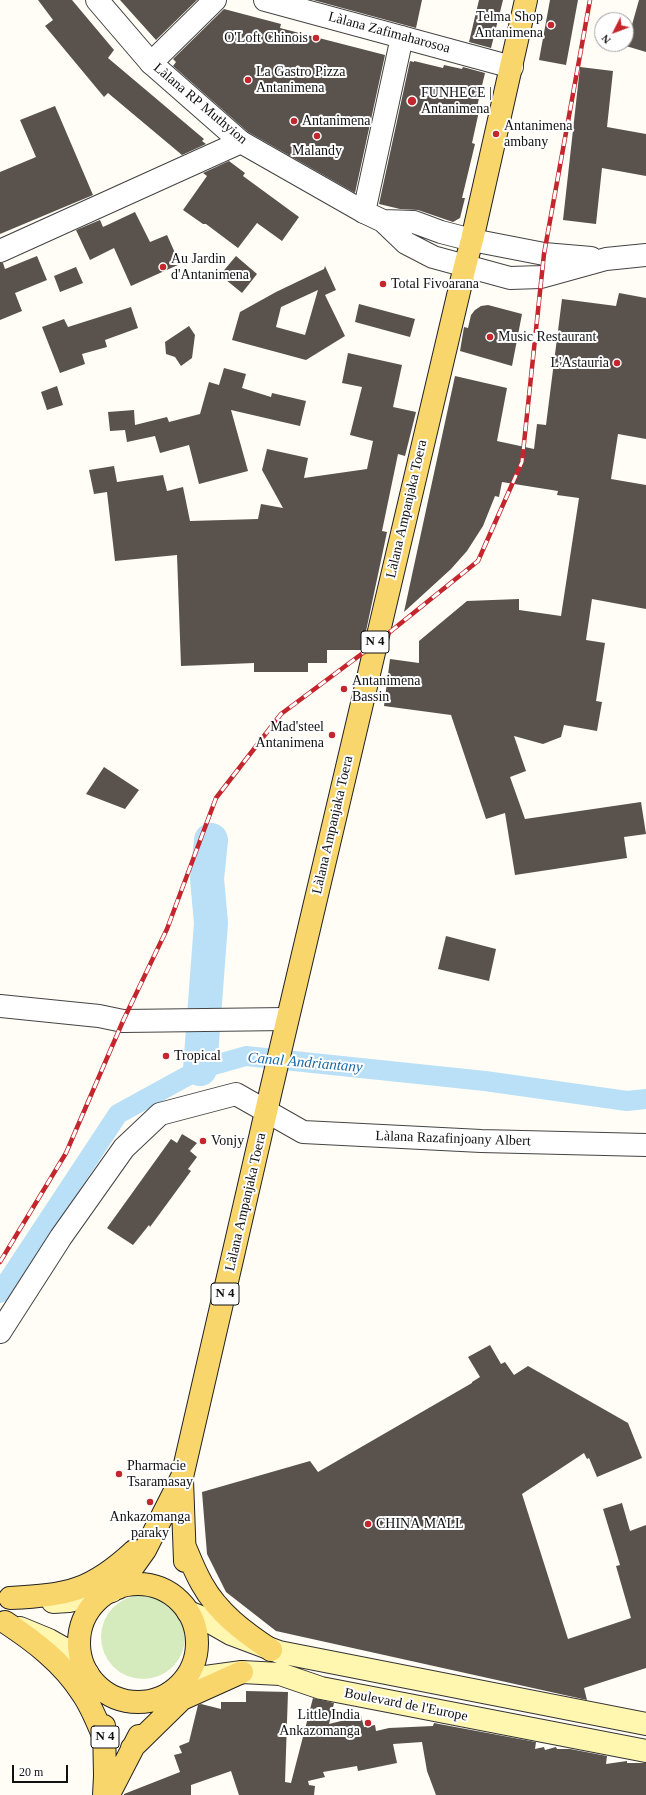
<!DOCTYPE html>
<html>
<head>
<meta charset="utf-8">
<style>
  body { margin:0 }
  #map { position:relative; width:646px; height:1795px; overflow:hidden; background:#fffdf5; font-family:Georgia,serif }
  canvas { display:block }
  .north { position:absolute; left:594px; top:12px; width:40px; height:40px; box-sizing:border-box; background:#fff; border:1px solid #a0a0a0; border-radius:50%; rotate:228deg; font-size:11px; font-weight:700; line-height:16px; text-align:center; color:#111 }
  .north::after { content:''; display:block; margin:auto; width:14px; height:18px; background:#c4262e; clip-path:polygon(50% 0,100% 100%,50% 72%,0 100%) }
  .scale { position:absolute; left:12px; top:1765px; width:56px; height:18px; box-sizing:border-box; border:2px solid #111; border-top:0; padding-left:5px; font-size:12px; line-height:14px; white-space:nowrap; color:#111; -webkit-text-stroke:3px #fff; paint-order:stroke }
</style>
</head>
<body>
<div id="map">
<canvas width="646" height="1795"></canvas>
<div class="north">N</div>
<div class="scale">20 m</div>
</div>
<script>
const c = document.querySelector('canvas').getContext('2d');
c.lineJoin = 'round';
function paint(path, color) {
  c.fillStyle = color;
  c.fill(path, 'evenodd');
}
function stroke(path, color, width, dash) {
  c.strokeStyle = color;
  c.lineWidth = width;
  c.lineCap = dash ? 'butt' : 'round';
  c.setLineDash(dash || []);
  c.stroke(path);
}
function drawText(font, color, halo, rows, align = 'center') {
  c.font = font + ' Georgia,serif';
  c.lineWidth = 4;
  c.setLineDash([]);
  c.textBaseline = 'middle';
  c.strokeStyle = halo;
  c.fillStyle = color;
  for (const [text, x, y, turn = 0] of rows) {
    c.save();
    c.translate(x, y);
    c.rotate((+turn || 0) * Math.PI / 180);
    c.textAlign = isNaN(turn) ? turn : align;
    if (halo) c.strokeText(text, 0, 0);
    c.fillText(text, 0, 0);
    c.restore();
  }
}
const green = new Path2D(`
  M101 1637a42 42 0 1 1 84 0a42 42 0 1 1-84 0Z`);
const canal = new Path2D(`
  M 0,1293 L 118,1114 L 200,1069 L 246,1056 L 485,1081 L 627,1101 L 646,1099`);
const river = new Path2D(`
  M 200,1069 L 211,923 L 207,879 L 211,840`);
const building = new Path2D(`
  M 38,0 L 72,0 L 114,50 L 108,58 L 204,139 L 202,141 L 206,144 L 182,155 L 108,93 L 104,97 L 45,26 L 53,20 Z
  M 120,0 L 197,0 L 156,40 Z
  M 313,0 L 422,0 L 416,28 Z
  M 479,0 L 503,0 L 491,48 L 469,42 Z
  M 550,0 L 578,0 L 566,65 L 539,60 Z
  M 639,0 L 646,0 L 646,52 L 626,46 Z
  M 224,9 L 281,24 L 280,28 L 385,55 L 355,193 L 248,132 L 173,66 L 176,62 L 173,59 Z
  M 410,61 L 414,62 L 414,61 L 443,68 L 444,65 L 462,69 L 463,67 L 485,73 L 476,111 L 479,111 L 472,143 L 475,144 L 462,198 L 465,198 L 460,218 L 453,222 L 418,210 L 400,209 L 379,204 Z
  M 580,67 L 613,71 L 607,127 L 646,134 L 646,176 L 602,168 L 596,224 L 563,220 Z
  M 55,106 L 93,195 L 0,234 L 0,172 L 36,157 L 20,120 Z
  M 229,161 L 245,173 L 243,176 L 299,217 L 282,241 L 257,223 L 238,248 L 206,224 L 203,224 L 183,210 L 207,176 L 203,173 Z
  M 135,212 L 150,242 L 167,235 L 180,264 L 131,286 L 114,248 L 90,260 L 76,230 L 100,220 L 103,227 Z
  M 37,256 L 47,280 L 15,293 L 22,311 L 0,320 L 0,263 L 3,263 L 5,269 Z
  M 236,256 L 257,274 L 242,293 L 220,275 Z
  M 325,266 L 336,290 L 325,295 L 345,336 L 306,360 L 232,340 L 240,312 L 276,292 L 324,269 ZM 318,290 L 305,335 L 276,327 L 281,307 Z
  M 76,267 L 83,283 L 60,292 L 54,276 Z
  M 619,293 L 646,298 L 646,439 L 618,434 L 611,479 L 646,485 L 646,609 L 592,599 L 586,640 L 605,643 L 596,701 L 602,702 L 597,731 L 564,725 L 561,737 L 543,744 L 514,736 L 526,771 L 510,777 L 525,819 L 641,802 L 646,834 L 624,837 L 627,858 L 515,875 L 505,813 L 486,819 L 451,715 L 384,706 L 390,659 L 419,663 L 419,641 L 467,601 L 519,599 L 519,610 L 561,616 L 579,498 L 557,495 L 558,491 L 502,482 L 499,497 L 495,496 L 483,526 L 467,551 L 451,569 L 404,612 L 455,376 L 507,388 L 497,441 L 534,449 L 537,424 L 546,425 L 562,299 L 616,306 Z
  M 359,304 L 415,319 L 410,337 L 355,322 Z
  M 488,305 L 522,314 L 512,366 L 460,351 L 464,327 L 468,328 L 471,315 L 475,310 L 481,306 Z
  M 131,307 L 138,328 L 105,340 L 107,347 L 82,354 L 85,364 L 60,373 L 42,327 L 64,319 L 68,327 Z
  M 189,326 L 195,335 L 192,358 L 181,366 L 175,357 L 166,354 L 165,342 Z
  M 348,353 L 402,365 L 393,407 L 416,412 L 405,456 L 398,454 L 382,531 L 387,532 L 362,650 L 327,650 L 327,663 L 308,663 L 308,672 L 254,672 L 254,663 L 181,666 L 177,555 L 115,561 L 107,492 L 94,494 L 89,470 L 114,466 L 117,482 L 163,475 L 167,491 L 183,487 L 190,521 L 258,519 L 261,504 L 283,508 L 262,470 L 267,449 L 308,458 L 304,478 L 367,469 L 373,441 L 350,435 L 362,387 L 342,383 Z
  M 224,368 L 246,374 L 242,388 L 271,397 L 272,393 L 306,401 L 300,426 L 231,410 L 248,471 L 199,484 L 189,445 L 160,453 L 155,436 L 127,442 L 125,430 L 110,431 L 108,412 L 134,410 L 135,425 L 167,417 L 169,422 L 200,414 L 209,382 L 219,385 Z
  M 57,386 L 63,405 L 47,410 L 41,392 Z
  M 104,767 L 139,790 L 125,809 L 86,794 Z
  M 446,936 L 496,949 L 489,981 L 438,969 Z
  M 182,1134 L 197,1143 L 190,1151 L 197,1157 L 188,1169 L 191,1171 L 150,1227 L 149,1225 L 133,1245 L 107,1228 L 171,1139 L 177,1143 Z
  M 490,1345 L 501,1364 L 505,1362 L 514,1375 L 528,1366 L 628,1423 L 642,1458 L 597,1477 L 589,1458 L 587,1459 L 584,1453 L 522,1494 L 568,1639 L 631,1618 L 616,1566 L 620,1565 L 603,1509 L 622,1503 L 630,1531 L 646,1525 L 646,1668 L 584,1688 L 587,1700 L 276,1631 L 226,1592 L 207,1554 L 202,1492 L 310,1461 L 318,1472 L 472,1383 L 472,1382 L 480,1377 L 468,1357 Z
  M 246,1691 L 288,1692 L 285,1782 L 291,1783 L 313,1698 L 334,1703 L 329,1724 L 361,1716 L 364,1727 L 375,1725 L 376,1731 L 389,1728 L 433,1726 L 434,1723 L 439,1724 L 536,1742 L 535,1749 L 544,1747 L 545,1750 L 556,1747 L 557,1749 L 570,1749 L 607,1756 L 606,1764 L 627,1761 L 627,1763 L 646,1763 L 646,1795 L 436,1795 L 427,1771 L 422,1742 L 393,1744 L 397,1763 L 358,1771 L 357,1766 L 323,1772 L 325,1777 L 308,1781 L 309,1785 L 315,1786 L 314,1795 L 239,1795 L 231,1771 L 191,1785 L 191,1795 L 124,1795 L 124,1794 L 180,1772 L 174,1755 L 182,1753 L 179,1746 L 189,1742 L 198,1705 L 201,1704 L 221,1709 L 221,1702 L 246,1702 Z`);
const minor = new Path2D(`
  M 265,0 L 512,67
  M 151,63 L 215,0
  M 364,212 L 402,37
  M 0,251 L 241,142
  M 0,1006 L 99,1016 L 123,1021 L 287,1019
  M 0,1332 L 61,1237 L 124,1148 L 160,1114 L 236,1094 L 303,1132 L 481,1141 L 646,1145`);
const tertiary = new Path2D(`
  M 97,0 L 151,63 L 241,142 L 364,212 L 383,221 L 406,243 L 433,257 L 510,278 L 541,277 L 606,259 L 646,255
  M 383,221 L 414,222 L 441,232 L 472,240 L 544,254 L 591,258`);
const secondary = new Path2D(`
  M 53,1602 L 69,1601 L 112,1591
  M 188,1612 L 203,1618 L 231,1634 L 279,1652 L 646,1724
  M 20,1628 L 49,1640 L 72,1653 L 88,1674
  M 170,1693 L 198,1678 L 242,1672 L 280,1674 L 321,1688 L 646,1751`);
const primary = new Path2D(`
  M 182,1480 L 185,1561
  M 185,1547 C 190,1559 195,1572 202,1584 C 218,1613 244,1632 271,1650
  M79 1643a59 59 0 1 1 118 0a59 59 0 1 1-118 0Z
  M 118,1588 L 145,1550 L 182,1477 L 271,1090 L 465,266 L 472,240 L 526,0
  M 10,1598 C 68,1595 91,1591 134,1551
  M 5,1622 C 34,1641 63,1663 82,1693 C 92,1707 98,1724 105,1740
  M 132,1748 L 182,1699 L 242,1672
  M 109,1794 L 139,1736
  M 104,1795 L 105,1776 L 104,1726`);
const rail = new Path2D(`
  M 0,1262 L 66,1153 L 123,1021 L 167,929 L 216,798 L 281,714 L 375,644 L 478,561 L 522,462 L 544,254 L 590,0`);
const markers = [
  [551,25,4,"#c4262e"],
  [316,38,4,"#c4262e"],
  [248,80,4,"#c4262e"],
  [412,101,5,"#c4262e"],
  [294,121,4,"#c4262e"],
  [496,134,4,"#c4262e"],
  [317,136,4,"#c4262e"],
  [163,267,4,"#c4262e"],
  [383,284,4,"#c4262e"],
  [490,337,4,"#c4262e"],
  [617,363,4,"#c4262e"],
  [344,689,4,"#c4262e"],
  [332,735,4,"#c4262e"],
  [166,1056,4,"#c4262e"],
  [203,1141,4,"#c4262e"],
  [119,1474,4,"#c4262e"],
  [150,1502,4,"#c4262e"],
  [368,1524,4,"#c4262e"],
  [368,1723,4,"#c4262e"]
];
const shields = [
  [375,642,28],
  [225,1294,28],
  [105,1737,28]
];
const shieldNames = [
  ["N 4",375,642],
  ["N 4",225,1294],
  ["N 4",105,1737]
];
const poiNames = [
  ["Telma Shop",543,17,"right"],
  ["Antanimena",543,33,"right"],
  ["O'Loft Chinois",308,38,"right"],
  ["La Gastro Pizza",256,72],
  ["Antanimena",256,88],
  ["FUNHECE |",421,93],
  ["Antanimena",421,109],
  ["Antanimena",302,121],
  ["Antanimena",504,126],
  ["ambany",504,142],
  ["Malandy",317,151,"center"],
  ["Au Jardin",171,259],
  ["d'Antanimena",171,275],
  ["Total Fivoarana",391,284],
  ["Music Restaurant",498,337],
  ["L'Astauria",609,363,"right"],
  ["Antanimena",352,681],
  ["Bassin",352,697],
  ["Mad'steel",324,727,"right"],
  ["Antanimena",324,743,"right"],
  ["Tropical",174,1056],
  ["Vonjy",211,1141],
  ["Pharmacie",127,1466],
  ["Tsaramasay",127,1482],
  ["Ankazomanga",150,1517,"center"],
  ["paraky",150,1533,"center"],
  ["CHINA MALL",376,1524],
  ["Little India",360,1715,"right"],
  ["Ankazomanga",360,1731,"right"]
];
const streetNames = [
  ["Làlana Zafimaharosoa",389,33,15],
  ["Làlana RP Muthyion",200,104,40],
  ["Làlana Ampanjaka Toera",407,509,-77],
  ["Làlana Ampanjaka Toera",333,825,-77],
  ["Làlana Razafinjoany Albert",453,1139,2],
  ["Làlana Ampanjaka Toera",246,1202,-77],
  ["Boulevard de l'Europe",406,1705,11]
];
const waterNames = [
  ["Canal Andriantany",305,1063,5]
];
paint(green, '#d5ebbd');
stroke(canal, '#b9e0f7', 20);
stroke(river, '#b9e0f7', 34);
paint(building, '#5a524d');
stroke(minor, '#444', 24);
stroke(tertiary, '#444', 24);
stroke(secondary, '#333', 24);
stroke(primary, '#222', 24);
stroke(minor, '#fff', 22);
stroke(tertiary, '#fff', 22);
stroke(secondary, '#fff6b0', 22);
stroke(primary, '#f9d66b', 22);
stroke(rail, '#c4262e', 4.5);
stroke(rail, '#fff', 3, [9]);
for (const [x, y, r, color] of markers) {
  const dot = new Path2D();
  dot.arc(x, y, r, 0, 2 * Math.PI);
  c.fillStyle = color;
  c.fill(dot);
  stroke(dot, '#fff', 1.5);
}
for (const [x, y, w] of shields) {
  const box = new Path2D();
  box.roundRect(x - w / 2, y - 11, w, 22, 3);
  c.fillStyle = '#fff';
  c.fill(box);
  stroke(box, '#111', 1);
}
drawText('bold 13px', '#111', null, shieldNames);
drawText('14px', '#111', '#fff', poiNames, 'left');
drawText('14px', '#111', '#fff', streetNames);
drawText('italic 15px', '#1768a6', '#fff', waterNames);
</script>
</body>
</html>
